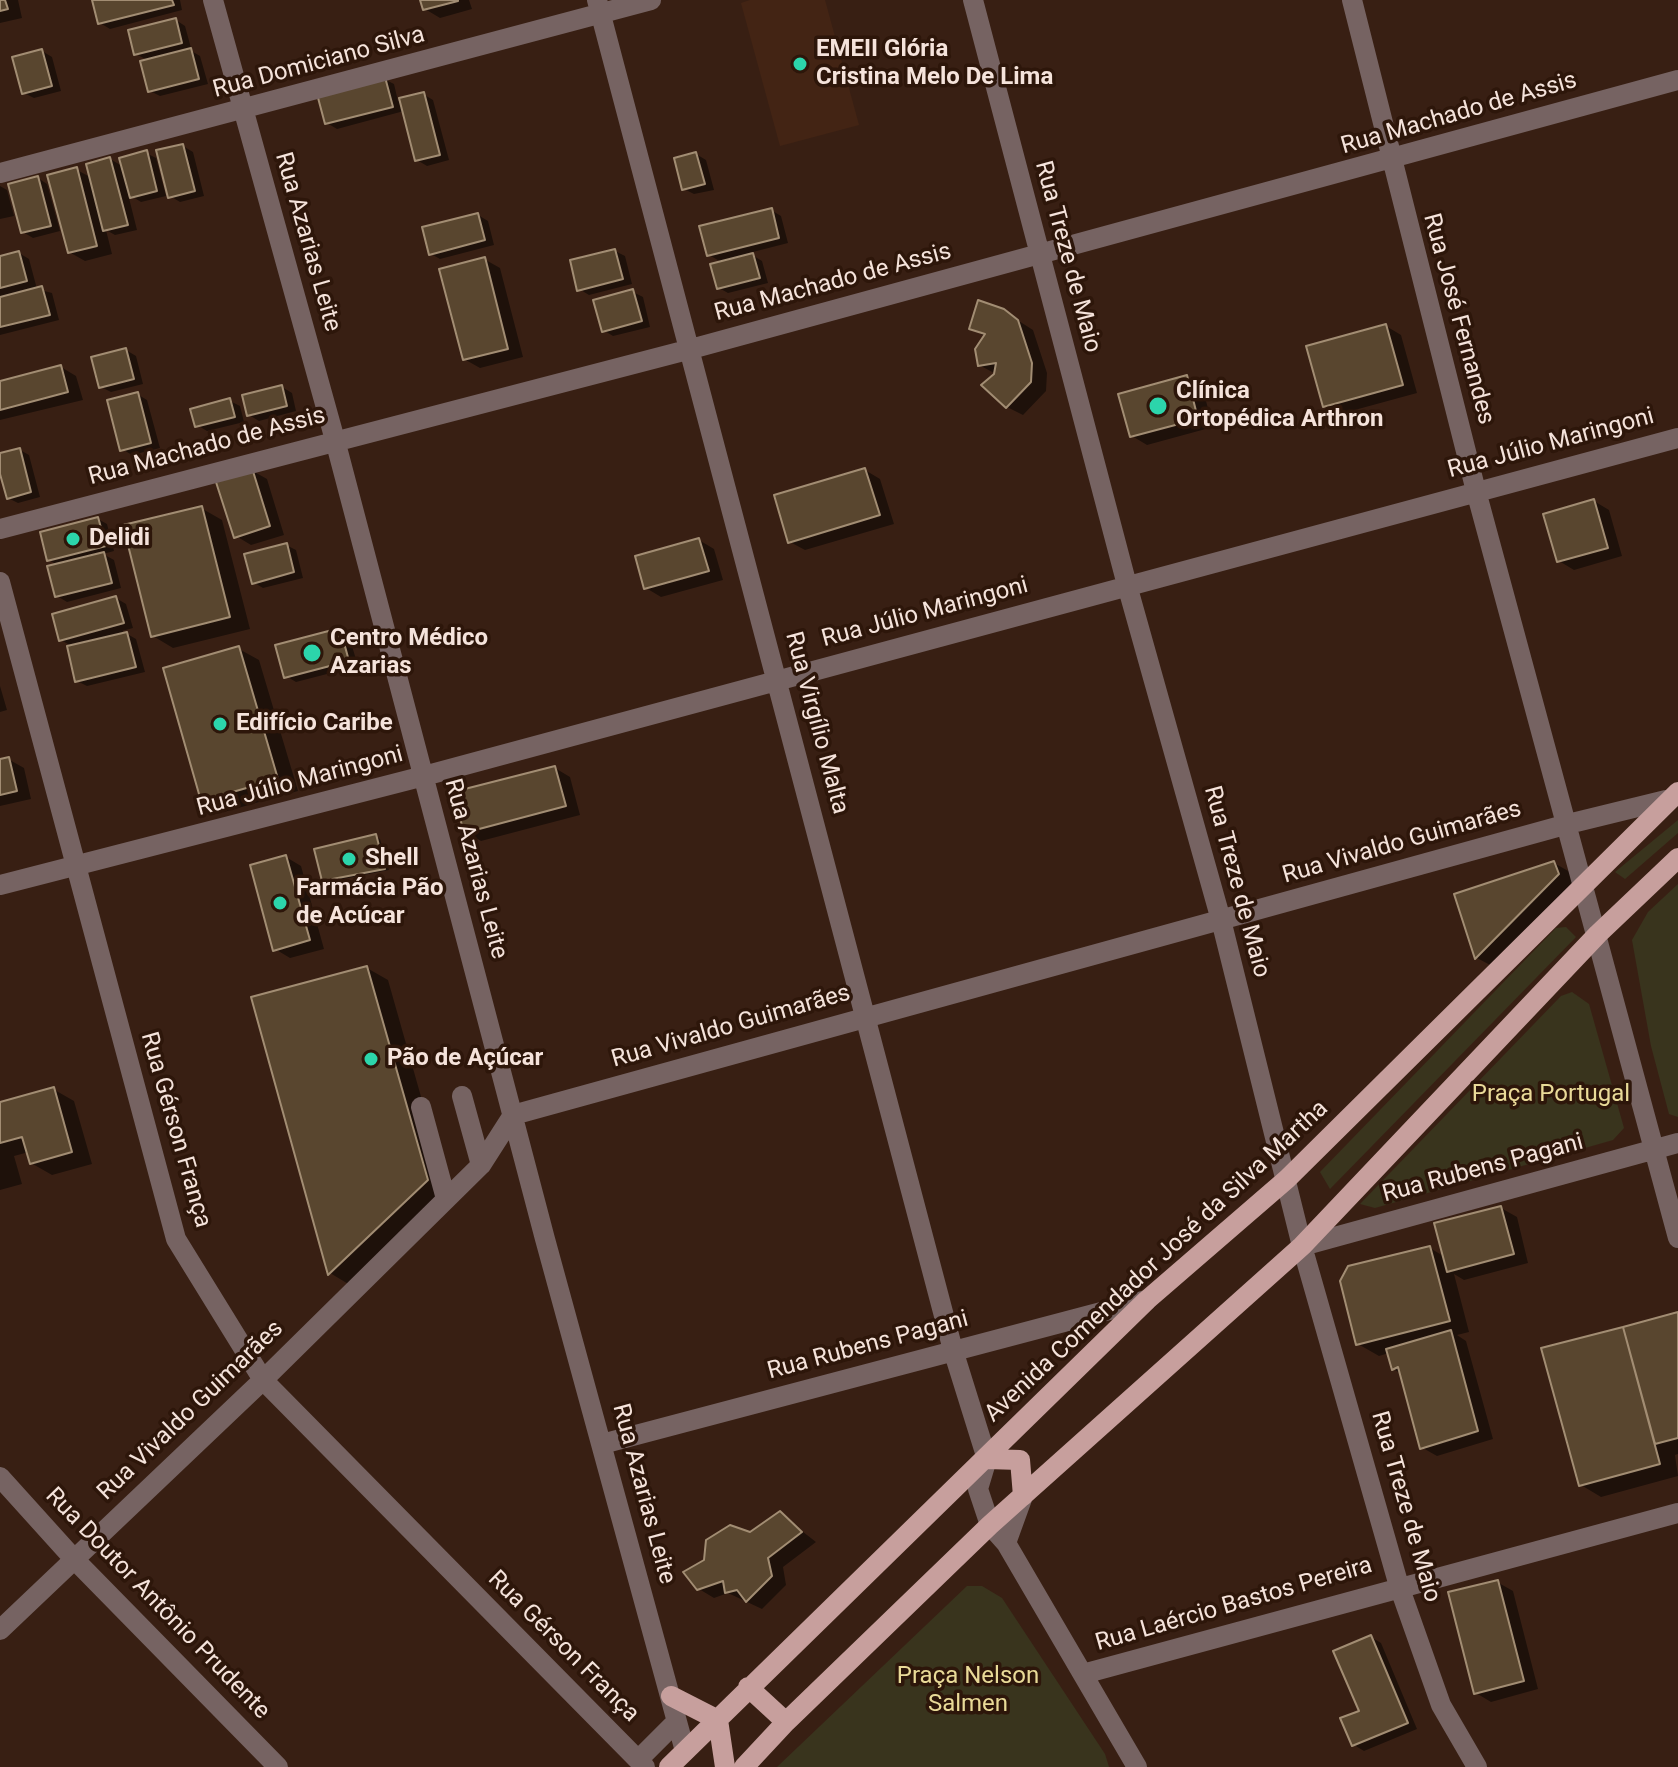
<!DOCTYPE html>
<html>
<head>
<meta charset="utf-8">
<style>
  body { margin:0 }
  canvas { display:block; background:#381f13 }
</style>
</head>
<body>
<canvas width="1678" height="1767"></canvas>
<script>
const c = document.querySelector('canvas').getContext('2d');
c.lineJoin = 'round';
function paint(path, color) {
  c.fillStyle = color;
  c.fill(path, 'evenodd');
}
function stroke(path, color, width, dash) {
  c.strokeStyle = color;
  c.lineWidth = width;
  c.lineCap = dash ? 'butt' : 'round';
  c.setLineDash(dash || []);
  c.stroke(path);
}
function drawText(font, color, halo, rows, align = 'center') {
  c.font = font + ' Roboto,sans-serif';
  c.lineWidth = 7;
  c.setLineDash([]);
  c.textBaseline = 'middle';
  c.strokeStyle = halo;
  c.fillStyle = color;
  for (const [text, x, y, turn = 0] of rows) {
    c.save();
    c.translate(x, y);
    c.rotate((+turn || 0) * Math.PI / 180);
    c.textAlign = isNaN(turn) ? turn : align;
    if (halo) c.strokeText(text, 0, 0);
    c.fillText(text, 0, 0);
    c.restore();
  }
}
const built = new Path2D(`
  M 750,0 L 825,0 L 859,125 L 780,146 L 741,3 Z`);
const green = new Path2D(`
  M 1678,820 L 1678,833 L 1625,879 L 1615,872 Z
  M 1678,884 L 1678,1117 L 1669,1114 L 1651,1046 L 1632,940 L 1648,912 Z
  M 1566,927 L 1576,937 L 1330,1189 L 1320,1172 L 1556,928 Z
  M 1572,992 L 1589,1004 L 1624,1128 L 1613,1140 L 1375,1208 L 1360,1204 L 1561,996 Z
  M 967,1586 L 982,1586 L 1002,1598 L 1105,1754 L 1109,1767 L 777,1767 Z`);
const shadow = new Path2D(`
  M 0,0 L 18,0 L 22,18 L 0,23 Z
  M 94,0 L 180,0 L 182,10 L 110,29 L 100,23 Z
  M 422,0 L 469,0 L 472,9 L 440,18 L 425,9 Z
  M 176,20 L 185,26 L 191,48 L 188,49 L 200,56 L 208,84 L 160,96 L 150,91 L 149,61 L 136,54 Z
  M 42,51 L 52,57 L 61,91 L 34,98 L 24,93 Z
  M 384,79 L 394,84 L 398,101 L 423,94 L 433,100 L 449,160 L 427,166 L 417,160 L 404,111 L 337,129 L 327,123 Z
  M 183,146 L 193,152 L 204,196 L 180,202 L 170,196 Z
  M 146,153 L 156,158 L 166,196 L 141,202 L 128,194 L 137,230 L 115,235 L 106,230 L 112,254 L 85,261 L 69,252 L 77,170 L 92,178 L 110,159 L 124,167 Z
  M 696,154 L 706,160 L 714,190 L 694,194 L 684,189 Z
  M 38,178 L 47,184 L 60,231 L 33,238 L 23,232 Z
  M 0,186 L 7,190 L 14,216 L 0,219 Z
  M 771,210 L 781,216 L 788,243 L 749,253 L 762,261 L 768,283 L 728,293 L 719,288 L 723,263 L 709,255 Z
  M 478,215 L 488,221 L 494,245 L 440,259 L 431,254 Z
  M 615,251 L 625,256 L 632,284 L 589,295 L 579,289 Z
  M 19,253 L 29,259 L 37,289 L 52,293 L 59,320 L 0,335 L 0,258 Z
  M 484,259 L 500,268 L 523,357 L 480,368 L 464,359 Z
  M 633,292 L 643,297 L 650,327 L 613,336 L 603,330 Z
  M 1003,311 L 1033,330 L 1047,373 L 1046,391 L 1023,415 L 1007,407 L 996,374 L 979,365 L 986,337 L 971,328 Z
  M 1386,326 L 1401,335 L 1417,393 L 1340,414 L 1324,405 Z
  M 126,350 L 136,356 L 143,384 L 111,392 L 101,387 Z
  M 61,367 L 76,376 L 83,400 L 0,420 L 0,383 Z
  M 1186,377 L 1202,386 L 1213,427 L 1147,445 L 1132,436 Z
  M 282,387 L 292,393 L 296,411 L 259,421 L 249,415 Z
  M 137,394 L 147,400 L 160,448 L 132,455 L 122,449 Z
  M 230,401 L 240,406 L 244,422 L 207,431 L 197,425 Z
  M 20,450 L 29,455 L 40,497 L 18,503 L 8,498 L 0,455 Z
  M 251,470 L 267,479 L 284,535 L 251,545 L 236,536 Z
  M 865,470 L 880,479 L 894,524 L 805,550 L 790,542 Z
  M 1594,501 L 1609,510 L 1622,556 L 1574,570 L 1559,561 Z
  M 201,508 L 222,520 L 250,629 L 173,648 L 153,636 Z
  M 98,519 L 107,524 L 114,551 L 103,554 L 114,560 L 121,588 L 67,602 L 57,596 L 59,566 L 49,560 Z
  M 699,540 L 714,549 L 723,580 L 661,597 L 646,588 Z
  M 286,545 L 296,550 L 303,578 L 263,588 L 253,582 Z
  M 116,598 L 126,604 L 133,628 L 122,631 L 136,639 L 145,672 L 87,686 L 77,681 L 73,647 L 61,640 Z
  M 339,630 L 349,636 L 358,666 L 296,682 L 286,676 Z
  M 239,649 L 259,660 L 298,791 L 224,812 L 203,800 Z
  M 0,686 L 7,710 L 0,712 Z
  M 8,759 L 24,768 L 31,799 L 0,806 L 0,761 Z
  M 555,768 L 570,777 L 580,815 L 481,841 L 466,832 Z
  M 376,836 L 380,839 L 389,870 L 328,882 L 324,880 Z
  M 286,857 L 301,866 L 324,949 L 290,958 L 275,949 Z
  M 1554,863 L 1570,872 L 1573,883 L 1492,966 L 1477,958 L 1457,895 Z
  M 367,968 L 388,980 L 448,1192 L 350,1285 L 330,1273 Z
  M 53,1089 L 74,1101 L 92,1164 L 52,1175 L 31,1163 L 29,1152 L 14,1156 L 22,1184 L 0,1190 L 0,1104 Z
  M 1501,1208 L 1517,1217 L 1528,1263 L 1464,1280 L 1454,1274 L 1469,1332 L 1457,1335 L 1466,1341 L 1493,1439 L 1437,1456 L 1421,1447 L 1402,1374 L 1393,1369 L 1389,1353 L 1379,1356 L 1358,1344 L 1430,1248 L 1445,1257 Z
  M 1678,1314 L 1678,1454 L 1675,1455 L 1678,1476 L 1601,1497 L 1581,1485 L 1544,1349 Z
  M 780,1514 L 816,1542 L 783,1567 L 786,1585 L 762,1609 L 728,1593 L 714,1598 L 699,1589 L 750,1534 Z
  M 1497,1582 L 1513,1591 L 1538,1689 L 1491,1702 L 1476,1693 Z
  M 1371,1637 L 1381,1643 L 1417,1729 L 1364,1751 L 1354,1745 Z`);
const building = new Path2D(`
  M 0,0 L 5,0 L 8,9 L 0,11 Z
  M 92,0 L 172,0 L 174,5 L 98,24 Z
  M 420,0 L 458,0 L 458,1 L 423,10 Z
  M 176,18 L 182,43 L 134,55 L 128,30 Z
  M 191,48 L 199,79 L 148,92 L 140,61 Z
  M 42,49 L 52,86 L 22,94 L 12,57 Z
  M 385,77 L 393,107 L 325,124 L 317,94 Z
  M 424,92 L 440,155 L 415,161 L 399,98 Z
  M 183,144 L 195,191 L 168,198 L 156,150 Z
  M 147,150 L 157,191 L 130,198 L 119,158 Z
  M 696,152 L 705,184 L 682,190 L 674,158 Z
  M 110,157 L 128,225 L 103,231 L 86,164 Z
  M 77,167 L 97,246 L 68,253 L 47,175 Z
  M 38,176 L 51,226 L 21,233 L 8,184 Z
  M 772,208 L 779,238 L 707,256 L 699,226 Z
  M 478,213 L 485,240 L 429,255 L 422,227 Z
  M 615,249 L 623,279 L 577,291 L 570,260 Z
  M 19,251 L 27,281 L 0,288 L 0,256 Z
  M 753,253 L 760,278 L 717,289 L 710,264 Z
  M 485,257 L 508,349 L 463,360 L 439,269 Z
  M 42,286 L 50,315 L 0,327 L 0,297 Z
  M 633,289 L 642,321 L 602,332 L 593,300 Z
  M 978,300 L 1004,309 L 1018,320 L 1032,363 L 1031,382 L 1006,408 L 981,385 L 994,374 L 996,363 L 978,366 L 975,349 L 985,334 L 969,329 Z
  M 1386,324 L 1403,385 L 1323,407 L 1306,346 Z
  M 126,348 L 134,379 L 99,388 L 91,357 Z
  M 61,365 L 68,392 L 0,410 L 0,381 Z
  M 1187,375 L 1198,419 L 1130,437 L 1118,394 Z
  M 282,385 L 287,406 L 247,416 L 242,395 Z
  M 138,392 L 151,443 L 120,451 L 107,400 Z
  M 230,398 L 235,417 L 195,427 L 190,409 Z
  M 20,448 L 31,492 L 7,499 L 0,474 L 0,453 Z
  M 252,468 L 270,526 L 234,538 L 215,479 Z
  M 865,468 L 880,515 L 788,543 L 774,495 Z
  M 1594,499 L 1608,548 L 1557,562 L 1543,514 Z
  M 202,506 L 230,617 L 151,637 L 123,525 Z
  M 98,517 L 106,546 L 47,561 L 40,532 Z
  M 699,538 L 709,571 L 644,589 L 635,556 Z
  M 287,543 L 294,572 L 252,584 L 244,554 Z
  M 104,552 L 112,583 L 55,597 L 47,566 Z
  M 116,596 L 124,623 L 59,641 L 52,614 Z
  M 340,628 L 349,661 L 284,678 L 275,645 Z
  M 127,632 L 136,667 L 75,682 L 67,646 Z
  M 239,646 L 278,779 L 201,801 L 163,668 Z
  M 9,757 L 17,791 L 0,795 L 0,759 Z
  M 555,766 L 566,806 L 464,833 L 453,792 Z
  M 376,834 L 385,869 L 322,881 L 314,849 Z
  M 286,855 L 310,940 L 273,951 L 250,865 Z
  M 1554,861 L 1559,874 L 1475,959 L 1454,894 Z
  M 367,966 L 428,1180 L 328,1275 L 251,997 Z
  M 54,1087 L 72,1152 L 30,1164 L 22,1137 L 0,1143 L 0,1102 Z
  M 1501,1206 L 1514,1254 L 1447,1272 L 1434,1223 Z
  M 1430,1246 L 1450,1321 L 1356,1345 L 1340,1281 L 1348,1266 Z
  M 1678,1312 L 1678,1438 L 1655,1444 L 1623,1327 Z
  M 1623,1327 L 1660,1464 L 1579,1486 L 1541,1348 Z
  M 1451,1330 L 1478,1431 L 1420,1449 L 1398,1367 L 1392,1370 L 1386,1349 Z
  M 780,1511 L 802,1532 L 768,1558 L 772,1576 L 746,1602 L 737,1590 L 725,1593 L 723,1581 L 697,1590 L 683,1572 L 704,1560 L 706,1540 L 730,1525 L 750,1532 Z
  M 1498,1580 L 1524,1681 L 1474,1694 L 1448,1592 Z
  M 1371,1635 L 1408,1723 L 1352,1746 L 1340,1718 L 1359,1711 L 1333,1651 Z`);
const minor = new Path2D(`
  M 213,0 L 335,440 L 545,1239 L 685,1751
  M 597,0 L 953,1350 L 987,1459 L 978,1489 L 990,1525 L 1006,1543 L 1137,1767
  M 973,0 L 1127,585 L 1221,920 L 1302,1246 L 1399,1586 L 1441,1705 L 1477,1767
  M 1352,0 L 1476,491 L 1678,1238
  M 0,173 L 651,0
  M 0,529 L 691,349 L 1678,80
  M 0,582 L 176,1239 L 263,1380 L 645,1767
  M 0,885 L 424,776 L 1678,438
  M 462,1096 L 481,1165
  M 421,1107 L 446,1199
  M 1302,1246 L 1678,1143
  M 602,1444 L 1147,1300
  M 0,1477 L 74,1559 L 278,1767
  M 1006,1543 L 1023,1496
  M 0,1630 L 263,1380 L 481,1165 L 513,1115 L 1568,824 L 1666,800
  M 1083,1674 L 1678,1513
  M 638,1760 L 677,1721`);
const major = new Path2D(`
  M 987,1459 L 1020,1460 L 1023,1496
  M 748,1687 L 786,1722
  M 671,1696 L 718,1720 L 725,1767
  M 669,1767 L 1147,1300 L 1287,1179 L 1678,792
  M 744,1767 L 786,1722 L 990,1525 L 1302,1246 L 1598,934 L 1678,858`);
const markers = [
  [800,64,8,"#2cd5ab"],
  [1158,406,10,"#2cd5ab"],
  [73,539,8,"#2cd5ab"],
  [312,653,10,"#2cd5ab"],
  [220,724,8,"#2cd5ab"],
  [349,859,8,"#2cd5ab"],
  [280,903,8,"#2cd5ab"],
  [371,1059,8,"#2cd5ab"]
];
const poiNames = [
  ["EMEII Glória",816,50],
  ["Cristina Melo De Lima",816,78],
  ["Clínica",1176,392],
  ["Ortopédica Arthron",1176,420],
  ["Delidi",89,539],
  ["Centro Médico",330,639],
  ["Azarias",330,667],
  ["Edifício Caribe",236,724],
  ["Shell",365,859],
  ["Farmácia Pão",296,889],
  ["de Acúcar",296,917],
  ["Pão de Açúcar",387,1059]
];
const streetNames = [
  ["Rua Domiciano Silva",319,63,-15],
  ["Rua Machado de Assis",1459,114,-16],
  ["Rua Azarias Leite",307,242,74],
  ["Rua Treze de Maio",1067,257,75],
  ["Rua Machado de Assis",833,283,-15],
  ["Rua José Fernandes",1458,319,75],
  ["Rua Júlio Maringoni",1551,444,-15],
  ["Rua Machado de Assis",207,447,-15],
  ["Rua Júlio Maringoni",925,613,-15],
  ["Rua Virgílio Malta",816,723,75],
  ["Rua Júlio Maringoni",300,782,-15],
  ["Rua Vivaldo Guimarães",1402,843,-16],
  ["Rua Azarias Leite",475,869,75],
  ["Rua Treze de Maio",1236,882,75],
  ["Rua Vivaldo Guimarães",731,1027,-16],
  ["Rua Gérson França",175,1130,74],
  ["Rua Rubens Pagani",1483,1169,-15],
  ["Avenida Comendador José da Silva Martha",1157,1262,-43],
  ["Rua Rubens Pagani",868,1346,-15],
  ["Rua Vivaldo Guimarães",191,1411,-44],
  ["Rua Azarias Leite",643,1494,75],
  ["Rua Treze de Maio",1405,1507,74],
  ["Rua Doutor Antônio Prudente",157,1604,46],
  ["Rua Laércio Bastos Pereira",1234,1605,-16],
  ["Rua Gérson França",563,1647,45]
];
const parkNames = [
  ["Praça Portugal",1551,1095],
  ["Praça Nelson",968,1677],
  ["Salmen",968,1705]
];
paint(built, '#432414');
paint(green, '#39341d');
paint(shadow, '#0007');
paint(building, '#59462f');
stroke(building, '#a28d73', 2);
stroke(minor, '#766362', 20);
stroke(major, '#c79f9d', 20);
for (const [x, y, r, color] of markers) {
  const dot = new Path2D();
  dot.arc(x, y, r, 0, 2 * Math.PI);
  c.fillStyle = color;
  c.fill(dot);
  stroke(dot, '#2d160a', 3);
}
drawText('bold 24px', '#f5e3db', '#2d160a', poiNames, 'left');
drawText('24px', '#f5e3db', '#2d160a', streetNames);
drawText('24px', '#e9da98', '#2d160a', parkNames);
</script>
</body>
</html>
